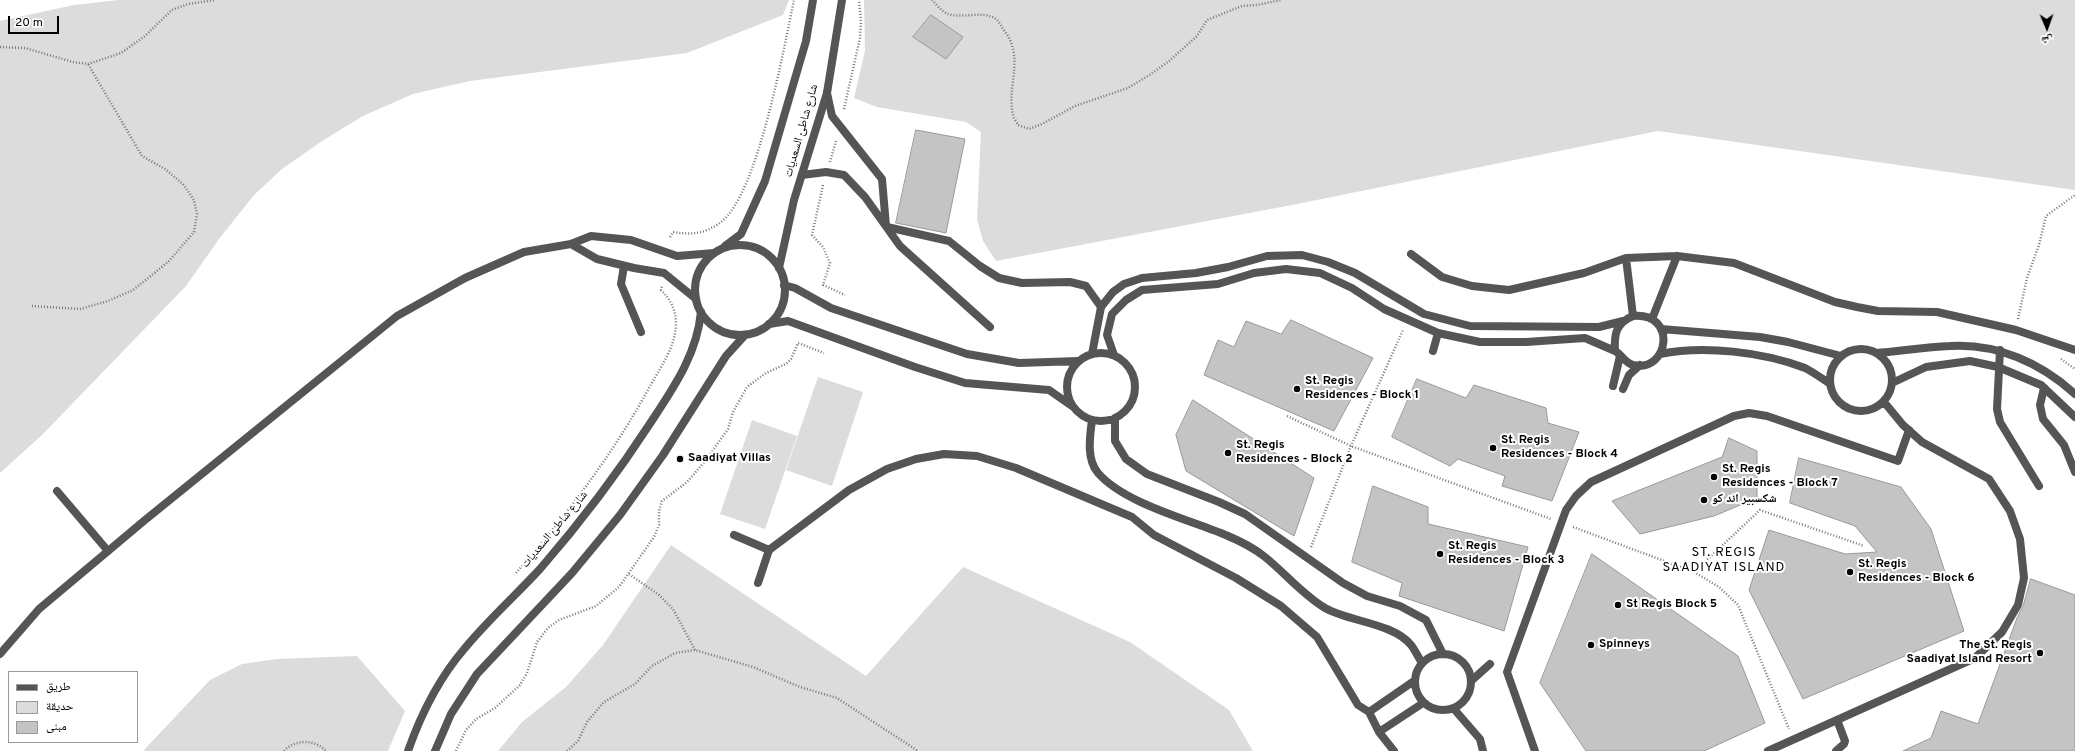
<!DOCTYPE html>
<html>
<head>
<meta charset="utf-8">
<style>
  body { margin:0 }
  #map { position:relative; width:2075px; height:751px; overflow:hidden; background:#fff; font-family:Overpass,"Noto Naskh Arabic",sans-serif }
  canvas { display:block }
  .legend { position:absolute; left:8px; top:671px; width:130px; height:72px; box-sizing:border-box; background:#fff; border:1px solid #999; margin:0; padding:5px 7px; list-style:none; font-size:12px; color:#000 }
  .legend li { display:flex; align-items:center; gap:8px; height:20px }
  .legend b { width:20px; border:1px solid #999 }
  .north { position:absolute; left:2027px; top:8px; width:40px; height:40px; -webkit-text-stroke:3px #fff; paint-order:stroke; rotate:178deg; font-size:11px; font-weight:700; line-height:16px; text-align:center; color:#000 }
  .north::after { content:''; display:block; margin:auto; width:14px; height:18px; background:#000; clip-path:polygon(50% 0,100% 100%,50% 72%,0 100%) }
  .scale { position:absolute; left:8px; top:16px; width:51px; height:18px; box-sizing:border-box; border:2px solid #000; border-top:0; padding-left:5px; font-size:12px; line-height:14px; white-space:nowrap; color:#000; -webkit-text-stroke:3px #fff; paint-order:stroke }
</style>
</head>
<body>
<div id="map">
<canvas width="2075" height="751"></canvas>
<ul class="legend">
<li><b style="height:5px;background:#555"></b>طريق</li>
<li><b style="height:11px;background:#dcdcdc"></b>حديقة</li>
<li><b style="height:11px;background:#c4c4c4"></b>مبنى</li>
</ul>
<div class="north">ش</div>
<div class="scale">20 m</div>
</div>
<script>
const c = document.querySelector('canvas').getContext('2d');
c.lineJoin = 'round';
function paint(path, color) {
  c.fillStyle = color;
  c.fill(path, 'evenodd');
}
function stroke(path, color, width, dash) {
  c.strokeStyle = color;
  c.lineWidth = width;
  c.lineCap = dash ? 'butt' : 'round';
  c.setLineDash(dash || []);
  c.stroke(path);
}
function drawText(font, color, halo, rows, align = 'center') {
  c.font = font + ' Overpass,"Noto Naskh Arabic",sans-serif';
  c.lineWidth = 4;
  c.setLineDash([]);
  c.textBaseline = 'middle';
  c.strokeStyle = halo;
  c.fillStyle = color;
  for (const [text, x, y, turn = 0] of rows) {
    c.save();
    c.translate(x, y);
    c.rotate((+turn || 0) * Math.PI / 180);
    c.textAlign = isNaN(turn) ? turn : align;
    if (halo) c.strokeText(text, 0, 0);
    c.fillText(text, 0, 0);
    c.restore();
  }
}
const green = new Path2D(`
  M 118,0 L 789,0 L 783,15 L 687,53 L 470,81 L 413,94 L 363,116 L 322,141 L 282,169 L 254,195 L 219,239 L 186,286 L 42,435 L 0,473 L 0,21 L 74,5 Z
  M 864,0 L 2075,0 L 2075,190 L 1658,131 L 1292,205 L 996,261 L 983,241 L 977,219 L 981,132 L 966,122 L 877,107 L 854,98 L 865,51 Z
  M 818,377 L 863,392 L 832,486 L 786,470 Z
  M 752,420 L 797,436 L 765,529 L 720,514 Z
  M 671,545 L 866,676 L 963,567 L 1130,642 L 1229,710 L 1253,751 L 498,751 L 522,722 L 566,687 L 603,645 Z
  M 357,656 L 405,711 L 388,751 L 143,751 L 210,680 L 242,664 L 277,659 Z`);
const building = new Path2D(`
  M 931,15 L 963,37 L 946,59 L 913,37 Z
  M 916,130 L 965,139 L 946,233 L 896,223 Z
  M 1291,320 L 1373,358 L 1334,431 L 1204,375 L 1218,340 L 1234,347 L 1246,321 L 1281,334 Z
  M 1417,379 L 1466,398 L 1474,385 L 1546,408 L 1548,423 L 1579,432 L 1552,501 L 1502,486 L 1505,476 L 1458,459 L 1450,466 L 1392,437 Z
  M 1193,400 L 1314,478 L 1294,536 L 1186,471 L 1176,435 Z
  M 1729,438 L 1757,451 L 1757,498 L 1714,516 L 1640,534 L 1612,501 L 1722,457 Z
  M 1799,458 L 1901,487 L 1931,529 L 1964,631 L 1803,699 L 1749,590 L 1769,530 L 1845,554 L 1877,552 L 1855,526 L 1790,503 Z
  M 1373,486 L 1428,507 L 1428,524 L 1528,547 L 1504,631 L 1399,596 L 1402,583 L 1352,562 Z
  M 1592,554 L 1738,656 L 1765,723 L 1704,751 L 1586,751 L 1540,683 Z
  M 2031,579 L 2075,595 L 2075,751 L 1903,751 L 1931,738 L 1941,711 L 1978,724 L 2017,618 L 2023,606 Z`);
const path = new Path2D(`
  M 932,0 C 936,4 942,12 948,14 C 962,19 983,10 996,19 C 999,21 1001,26 1003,29 C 1026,57 1006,86 1013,115 C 1013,118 1017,122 1018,125 L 1029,129 L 1042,124 L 1075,106 L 1128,88 L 1151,74 L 1169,61 L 1197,36 L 1207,20 L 1242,6 L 1257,5 L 1281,0
  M 0,47 L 25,48 L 73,62 L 88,64 L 121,53 L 145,36 L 172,10 L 188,4 L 215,0
  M 844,109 L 860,38 L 861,21 L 859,0
  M 830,162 L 836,141
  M 823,185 L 812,235 L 823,247 L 830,263 L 823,285 L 845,295
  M 670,237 L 673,232 C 692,235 705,234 721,222 C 758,194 784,47 794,0
  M 32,306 L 80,309 L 108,301 L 133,290 L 152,275 L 169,261 L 194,232 L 197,214 L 194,200 L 183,184 L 165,169 L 142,156 L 88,64
  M 2018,319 L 2027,278 L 2039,245 L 2046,216 L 2075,195
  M 2061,359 L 2075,369
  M 1287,416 L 1351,446 L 1551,519
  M 1573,527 L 1694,572 L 1719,587 L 1738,605 L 1789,729
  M 1311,547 L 1351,446 L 1403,330
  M 1694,572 L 1760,510 L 1864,546
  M 516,573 C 566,516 613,454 649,388 C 660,368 675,348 676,325 C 676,310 671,300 661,290 L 662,286
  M 629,574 L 659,595 L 673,609 L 695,650
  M 284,751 C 295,739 315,739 326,751
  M 456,751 L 466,730 L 476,719 L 495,708 L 520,685 L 527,673 L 537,642 L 548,628 L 559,620 L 596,606 L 619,587 L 654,537 L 659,525 L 659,511 L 662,501 L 687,482 L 706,460 L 728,429 L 733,412 L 747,387 L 766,373 L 786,364 L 791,359 L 798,343 L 824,353
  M 567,751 L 578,741 L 587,722 L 604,702 L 635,684 L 652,666 L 675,653 L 695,650 L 753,667 L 800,687 L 837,698 L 918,751`);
const service = new Path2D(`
  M 827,93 L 832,116 L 882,179 L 886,226
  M 802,175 L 826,172 L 844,175 L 865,197 L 900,246 L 990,327
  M 887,227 L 949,241 L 980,266 L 999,278 L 1022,283 L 1070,282 L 1086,286 L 1101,307
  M 624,266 L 621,284 L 641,332
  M 2000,350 L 1997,409 L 2000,422 L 2039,486
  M 1433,351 L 1438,333
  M 1613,386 L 1620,356
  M 2044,388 L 2040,405 L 2043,419 L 2064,445 L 2075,472
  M 1623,389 L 1629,375 L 1640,365
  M 57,491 L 108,551
  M 758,583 L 769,550
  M 1471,681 L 1490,664
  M 1836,751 L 1844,744 L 1845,741 L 1837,720`);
const pedestrian = new Path2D(`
  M 1535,751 L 1507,672 L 1566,510 L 1576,496 L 1591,482 L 1734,416 L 1749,413 L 1767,416 L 1898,461 L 1909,430`);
const minor = new Path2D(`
  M 571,244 L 597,259 L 634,268 L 664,273 L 696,299
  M 1411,254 L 1442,277 L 1472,286 L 1509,290 L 1584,273 L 1626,258 L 1677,256 L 1734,263 L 1835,302 L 1857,307 L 1878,311 L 1937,312 L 2016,330 L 2075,350
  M 1626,258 L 1633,316
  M 784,285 L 795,288 L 831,308 L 967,354 L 1019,363 L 1078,361
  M 1633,316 C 1678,312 1669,373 1633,365 C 1625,363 1620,353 1615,351 C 1614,334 1616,323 1633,316 Z
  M 1652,319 L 1677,256
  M 769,324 L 788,321 L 915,367 L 965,383 L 1049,390 L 1072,406
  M 1661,329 L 1760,337 L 1788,342 L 1841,356
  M1830 380a31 31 0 1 1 62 0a31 31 0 1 1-62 0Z
  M1067 387a34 34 0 1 1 68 0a34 34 0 1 1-68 0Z
  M 1876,353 C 1901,351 1925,347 1950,346 C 1997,343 2041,363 2075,394
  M 1092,354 L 1101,307 L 1113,292 L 1124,284 L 1142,278 L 1196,273 L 1228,267 L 1267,256 L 1302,255 L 1328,262 L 1355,273 L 1424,314 L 1470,326 L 1599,327 L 1623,321
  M 1660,354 C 1704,345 1763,352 1805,368 C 1813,372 1821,378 1829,383
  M 1114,355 L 1107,335 L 1112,314 L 1126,300 L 1142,290 L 1218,284 L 1254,273 L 1286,269 L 1320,273 L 1352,288 L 1384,309 L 1438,333 L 1480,342 L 1526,342 L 1585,338 L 1615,351
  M 1892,383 L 1926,367 L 1970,361 L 1998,367 L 2041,385 L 2075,417
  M 1115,418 L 1115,441 L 1126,459 L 1147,474 L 1219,502 L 1245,514 L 1343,583 L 1367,596 L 1400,606 L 1426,620 L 1443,654
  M 1092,420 C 1090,436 1086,459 1098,473 C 1125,504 1191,520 1228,536 C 1240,541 1255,549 1265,557 C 1285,573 1303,595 1325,608 C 1350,622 1393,623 1411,645 C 1415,650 1418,657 1422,663
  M 734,535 L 769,550 L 849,490 L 887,469 L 916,459 L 944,454 L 977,456 L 1016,468 L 1132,517 L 1154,535 L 1236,578 L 1281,606 L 1317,637 L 1358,705 L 1369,712 L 1379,732 L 1394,751
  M1415 682a28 28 0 1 1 56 0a28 28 0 1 1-56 0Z
  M 0,654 L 39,609 L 145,520 L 397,316 L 465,278 L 524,252 L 571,244 L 591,236 L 631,240 L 677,256 L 714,253
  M 1454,709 L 1480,739 L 1483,751
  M 1369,712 L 1414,681
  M 1379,732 L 1423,703
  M 1768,751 L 1975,658 L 2002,632 L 2018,605 L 2024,578 L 2020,539 L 2010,511 L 1989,479 L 1922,442 L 1903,425 L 1884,402`);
const tertiary = new Path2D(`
  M695 290a45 45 0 1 1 90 0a45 45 0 1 1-90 0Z
  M 725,246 L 741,234 L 765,181 L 806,41 L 813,0
  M 779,268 L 794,200 L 827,93 L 842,0
  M 408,751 C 421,714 439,678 465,648 C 488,620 515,596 540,569 C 580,523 618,473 651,422 C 674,387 697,354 701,312
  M 435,751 L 451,714 L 477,674 L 572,573 L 620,515 L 663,455 L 726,356 L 745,335`);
const markers = [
  [1297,389,4,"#000"],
  [1493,448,4,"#000"],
  [1228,453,4,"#000"],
  [680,459,4,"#000"],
  [1714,477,4,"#000"],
  [1704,500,4,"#000"],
  [1440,554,4,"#000"],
  [1850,572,4,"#000"],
  [1618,605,4,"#000"],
  [1591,645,4,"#000"],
  [2040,653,4,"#000"]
];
const streetNames = [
  ["شارع شاطئ السعديات",802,131,-74],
  ["شارع شاطئ السعديات",555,530,-50]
];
const poiNames = [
  ["St. Regis",1305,382],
  ["Residences - Block 1",1305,396],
  ["St. Regis",1501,441],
  ["Residences - Block 4",1501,455],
  ["St. Regis",1236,446],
  ["Residences - Block 2",1236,460],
  ["Saadiyat Villas",688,459],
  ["St. Regis",1722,470],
  ["Residences - Block 7",1722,484],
  ["شكسبير اند كو",1712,500],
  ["St. Regis",1448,547],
  ["Residences - Block 3",1448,561],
  ["St. Regis",1858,565],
  ["Residences - Block 6",1858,579],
  ["St Regis Block 5",1626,605],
  ["Spinneys",1599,645],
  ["The St. Regis",2032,646,"right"],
  ["Saadiyat Island Resort",2032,660,"right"]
];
const neighbourhoodNames = [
  ["ST. REGIS",1724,553],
  ["SAADIYAT ISLAND",1724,568]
];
paint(green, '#dcdcdc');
paint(building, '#c4c4c4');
stroke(building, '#999', 1);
stroke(path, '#777', 2.5, [1, 2]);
stroke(service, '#555', 8);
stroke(pedestrian, '#555', 8);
stroke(minor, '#555', 8);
stroke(tertiary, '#555', 8);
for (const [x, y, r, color] of markers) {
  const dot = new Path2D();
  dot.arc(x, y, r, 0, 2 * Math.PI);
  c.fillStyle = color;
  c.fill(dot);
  stroke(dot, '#fff', 1.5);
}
drawText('12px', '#000', '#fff', streetNames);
drawText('bold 12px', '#000', '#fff', poiNames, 'left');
c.letterSpacing = '1px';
drawText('13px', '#000', '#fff', neighbourhoodNames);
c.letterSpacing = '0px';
</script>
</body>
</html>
